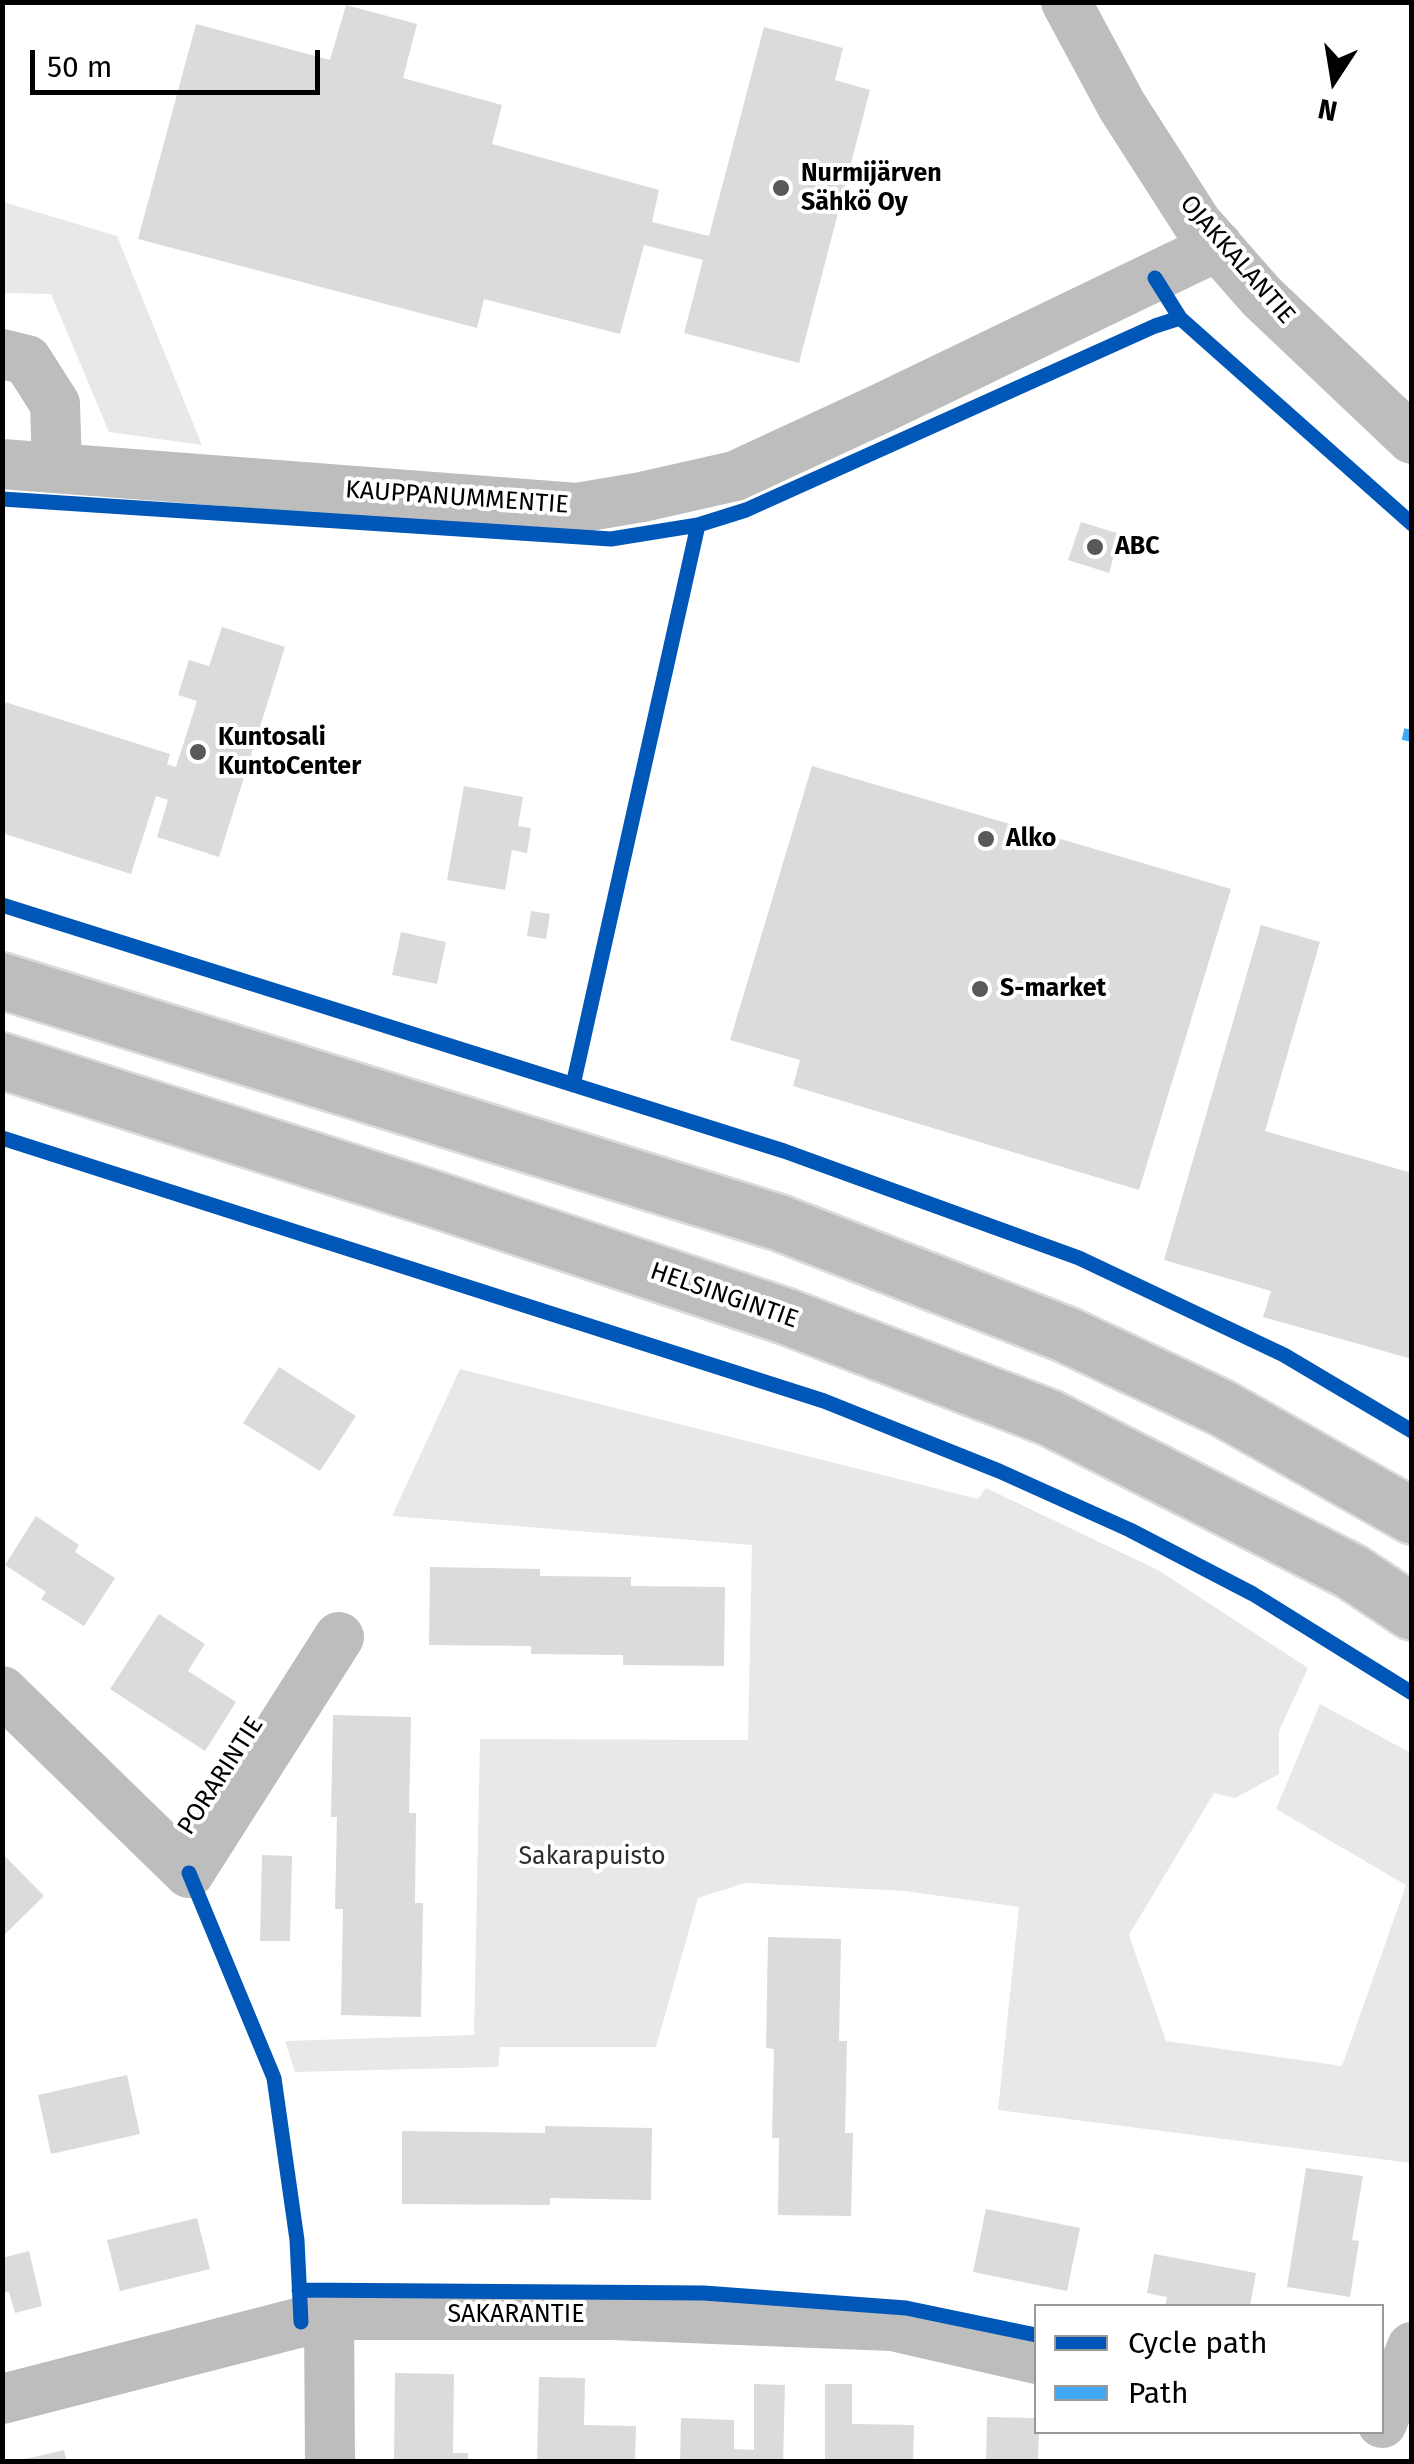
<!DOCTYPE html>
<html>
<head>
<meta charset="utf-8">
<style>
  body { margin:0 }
  #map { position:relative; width:1414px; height:2464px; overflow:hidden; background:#fff; font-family:"Fira Sans",sans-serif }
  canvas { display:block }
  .frame { position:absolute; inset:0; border:5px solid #000; pointer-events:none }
  .legend { position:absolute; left:1034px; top:2304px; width:350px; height:130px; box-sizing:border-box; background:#fff; border:2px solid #999; margin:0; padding:12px 18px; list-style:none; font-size:30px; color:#000 }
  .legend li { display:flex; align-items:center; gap:20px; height:50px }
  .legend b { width:50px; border:2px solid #999 }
  .north { position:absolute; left:1284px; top:30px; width:100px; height:100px; -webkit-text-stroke:8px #fff; paint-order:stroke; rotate:192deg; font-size:28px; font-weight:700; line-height:40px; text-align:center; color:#000 }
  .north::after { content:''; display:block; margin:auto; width:35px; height:45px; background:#000; clip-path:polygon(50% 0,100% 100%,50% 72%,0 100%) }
  .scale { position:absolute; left:30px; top:50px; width:290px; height:45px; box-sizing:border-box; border:5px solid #000; border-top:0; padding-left:12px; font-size:30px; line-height:35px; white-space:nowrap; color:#000; -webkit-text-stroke:8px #fff; paint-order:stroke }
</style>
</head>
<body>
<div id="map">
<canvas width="1414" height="2464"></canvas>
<div class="frame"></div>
<ul class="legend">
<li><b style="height:12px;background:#0057b8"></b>Cycle path</li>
<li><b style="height:12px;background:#3fa9f5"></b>Path</li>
</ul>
<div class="north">N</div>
<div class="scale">50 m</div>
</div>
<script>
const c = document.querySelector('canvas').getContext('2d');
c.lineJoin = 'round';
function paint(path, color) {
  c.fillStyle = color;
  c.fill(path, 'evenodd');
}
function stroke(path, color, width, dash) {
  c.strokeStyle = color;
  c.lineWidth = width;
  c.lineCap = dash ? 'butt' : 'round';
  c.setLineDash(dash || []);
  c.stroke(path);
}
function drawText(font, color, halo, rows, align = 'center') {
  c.font = font + ' "Fira Sans",sans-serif';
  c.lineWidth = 8;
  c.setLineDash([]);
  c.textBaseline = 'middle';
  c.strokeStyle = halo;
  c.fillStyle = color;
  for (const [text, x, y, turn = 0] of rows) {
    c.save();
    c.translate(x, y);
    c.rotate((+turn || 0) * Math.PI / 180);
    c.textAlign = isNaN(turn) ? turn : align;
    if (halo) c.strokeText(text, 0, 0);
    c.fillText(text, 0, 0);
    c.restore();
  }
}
const green = new Path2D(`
  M 3,202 L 117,236 L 202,445 L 109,432 L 51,294 L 3,293 Z
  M 460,1369 L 978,1499 L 986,1488 L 1158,1570 L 1308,1668 L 1279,1731 L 1279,1774 L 1235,1798 L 1214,1793 L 1129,1935 L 1166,2041 L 1342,2066 L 1406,1885 L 1276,1809 L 1320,1704 L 1411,1753 L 1411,2163 L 998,2110 L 1019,1907 L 905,1891 L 745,1883 L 698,1898 L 656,2047 L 500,2047 L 498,2067 L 295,2072 L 285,2041 L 474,2035 L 480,1739 L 748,1740 L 752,1545 L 392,1516 Z`);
const building = new Path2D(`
  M 346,5 L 417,24 L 403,78 L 502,105 L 492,144 L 659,190 L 652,222 L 709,236 L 764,27 L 843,48 L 835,80 L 870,90 L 799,363 L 684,333 L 703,260 L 644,245 L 620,334 L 484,299 L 477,328 L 138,239 L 196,24 L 330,60 Z
  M 1081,522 L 1120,534 L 1109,573 L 1068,560 Z
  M 222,627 L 285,647 L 219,857 L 157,837 L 168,800 L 156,796 L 131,874 L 2,833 L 2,701 L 170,754 L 167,764 L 176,767 L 197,701 L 178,695 L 189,660 L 209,666 Z
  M 812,766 L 1231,889 L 1139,1190 L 793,1086 L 800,1060 L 730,1040 Z
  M 464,786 L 523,797 L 518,826 L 531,828 L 527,853 L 512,850 L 505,890 L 447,880 Z
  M 531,911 L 550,914 L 546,939 L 527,936 Z
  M 1261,925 L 1320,942 L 1265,1131 L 1412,1173 L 1412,1359 L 1263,1317 L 1271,1291 L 1164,1260 Z
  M 401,932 L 446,942 L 437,984 L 392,975 Z
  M 279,1367 L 356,1416 L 320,1471 L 243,1423 Z
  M 36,1516 L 79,1545 L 75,1552 L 115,1578 L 84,1626 L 41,1599 L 46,1592 L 5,1565 Z
  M 430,1567 L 540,1569 L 540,1576 L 631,1577 L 631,1586 L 725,1587 L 724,1666 L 623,1665 L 623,1655 L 531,1654 L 531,1646 L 429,1645 Z
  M 159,1614 L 205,1644 L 188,1671 L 236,1702 L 205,1751 L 110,1689 Z
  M 333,1715 L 411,1717 L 409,1813 L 416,1813 L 415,1903 L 423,1903 L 421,2017 L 341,2015 L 343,1909 L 335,1909 L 337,1817 L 331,1817 Z
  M 2,1853 L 44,1896 L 2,1937 Z
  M 262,1855 L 292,1856 L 290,1941 L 260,1941 Z
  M 768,1937 L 841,1939 L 839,2041 L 847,2041 L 845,2133 L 853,2133 L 851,2216 L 778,2215 L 779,2138 L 772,2138 L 774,2049 L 766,2048 Z
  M 127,2075 L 140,2134 L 51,2154 L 38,2095 Z
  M 545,2126 L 652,2128 L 651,2200 L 550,2198 L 550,2205 L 402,2204 L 402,2131 L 545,2133 Z
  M 1306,2168 L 1363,2176 L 1352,2240 L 1359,2241 L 1350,2297 L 1287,2287 Z
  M 986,2209 L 1080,2228 L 1067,2291 L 973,2272 Z
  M 197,2218 L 210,2269 L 120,2291 L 107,2240 Z
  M 29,2251 L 42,2306 L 15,2313 L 9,2292 L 2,2293 L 2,2258 Z
  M 1154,2254 L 1256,2273 L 1250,2306 L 1165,2306 L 1167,2297 L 1147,2293 Z
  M 395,2373 L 454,2374 L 453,2453 L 468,2453 L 468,2462 L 406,2462 L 394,2459 Z
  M 539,2377 L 585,2378 L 584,2425 L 636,2426 L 635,2462 L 537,2462 Z
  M 754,2384 L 785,2385 L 783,2462 L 680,2462 L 681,2418 L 734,2420 L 734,2449 L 754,2450 Z
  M 825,2384 L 852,2384 L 852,2424 L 914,2425 L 913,2462 L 825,2462 Z
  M 987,2417 L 1036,2418 L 1036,2432 L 1039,2432 L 1038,2462 L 986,2462 Z
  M 64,2450 L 67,2462 L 21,2462 L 21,2460 Z`);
const minor = new Path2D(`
  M 1066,2 L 1122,106 L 1197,223 L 1261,296 L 1412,439
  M 2,354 L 27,360 L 55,404 L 57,467
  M 2,464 L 577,508 L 642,497 L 735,476 L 882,408 L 1218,246
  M 2,1691 L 189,1873 L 339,1637
  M 329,2315 L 330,2462
  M 2,2399 L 329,2315 L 612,2315 L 892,2326 L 1036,2359
  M 1382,2423 L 1412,2347`);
const major = new Path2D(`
  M 2,981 L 780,1223 L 1067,1335 L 1222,1408 L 1412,1516
  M 2,1061 L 434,1199 L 785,1316 L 1050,1418 L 1352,1572 L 1412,1612`);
const quiet = new Path2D(`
  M 1403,734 L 1412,736`);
const cycleway = new Path2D(`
  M 1155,278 L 1180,318 L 1412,524
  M 2,499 L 611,539 L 698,525 L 746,510 L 1155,326 L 1180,318
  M 2,905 L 784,1151 L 1079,1258 L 1284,1355 L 1412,1431
  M 573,1085 L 698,525
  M 2,1138 L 824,1401 L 999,1471 L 1130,1530 L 1253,1594 L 1412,1693
  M 189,1873 L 274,2078 L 297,2240 L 301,2322
  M 299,2290 L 704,2293 L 906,2308 L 1036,2335`);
const markers = [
  [781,188,10,"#595959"],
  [1095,547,10,"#595959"],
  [198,752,10,"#595959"],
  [986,839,10,"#595959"],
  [980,989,10,"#595959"]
];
const poiNames = [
  ["Nurmijärven",801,174],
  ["Sähkö Oy",801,203],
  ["ABC",1115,547],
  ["Kuntosali",218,738],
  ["KuntoCenter",218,767],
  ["Alko",1006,839],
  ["S-market",1000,989]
];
const streetNames = [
  ["OJAKKALANTIE",1237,260,49],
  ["KAUPPANUMMENTIE",457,498,4],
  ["HELSINGINTIE",724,1296,19],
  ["PORARINTIE",221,1776,-57],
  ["SAKARANTIE",516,2315]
];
const parkNames = [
  ["Sakarapuisto",592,1857]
];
paint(green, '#e8e8e8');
paint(building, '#dbdbdb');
stroke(major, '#dbdbdb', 60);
stroke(minor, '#bdbdbd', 50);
stroke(major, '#bdbdbd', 55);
stroke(quiet, '#3fa9f5', 12, [25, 12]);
stroke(cycleway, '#0057b8', 15);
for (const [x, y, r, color] of markers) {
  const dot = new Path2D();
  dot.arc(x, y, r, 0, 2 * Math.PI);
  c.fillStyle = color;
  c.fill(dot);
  stroke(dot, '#fff', 4);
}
drawText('bold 25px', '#000', '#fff', poiNames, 'left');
drawText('25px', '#000', '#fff', streetNames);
drawText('25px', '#2c2c2c', '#fff', parkNames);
</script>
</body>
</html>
